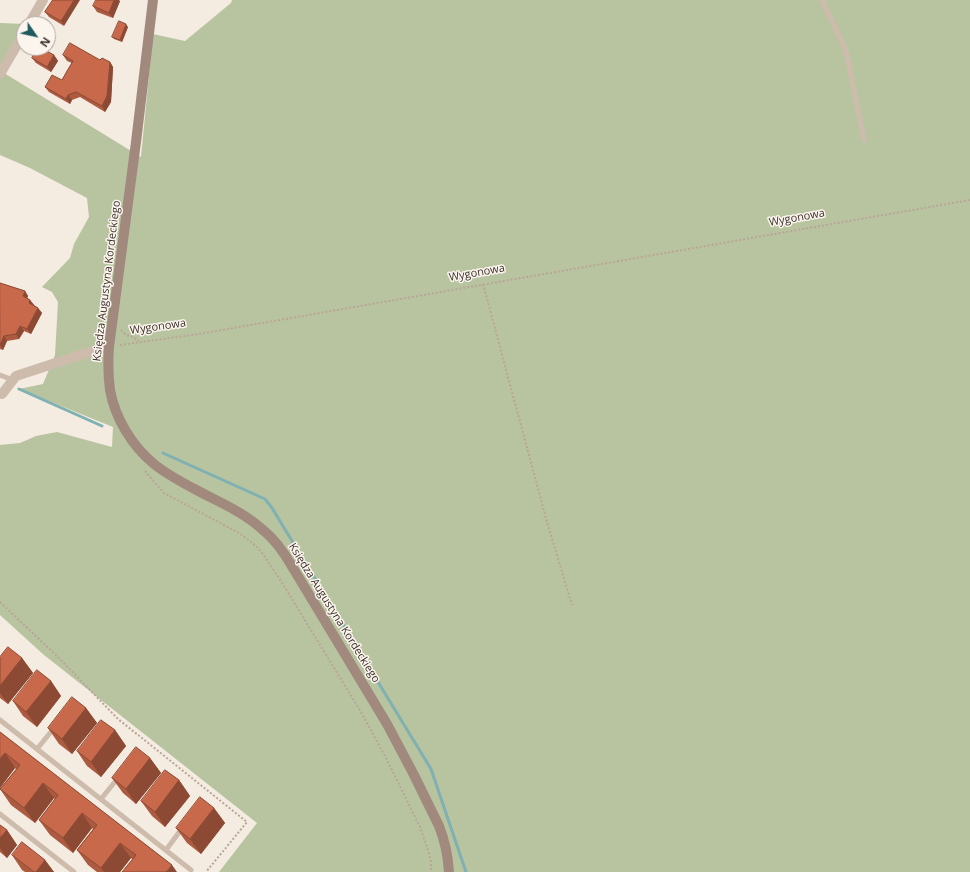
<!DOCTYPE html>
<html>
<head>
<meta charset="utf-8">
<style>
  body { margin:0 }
  #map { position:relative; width:970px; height:872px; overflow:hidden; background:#f4ebe1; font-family:"Open Sans",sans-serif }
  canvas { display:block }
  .north { position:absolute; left:16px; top:16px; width:40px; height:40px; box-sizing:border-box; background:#fbf5ee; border:1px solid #aea6a0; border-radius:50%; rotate:124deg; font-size:11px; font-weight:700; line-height:16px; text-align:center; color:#3b302b }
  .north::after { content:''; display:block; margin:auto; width:14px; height:18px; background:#1f5a5e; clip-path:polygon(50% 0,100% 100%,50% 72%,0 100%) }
</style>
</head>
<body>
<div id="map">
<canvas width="970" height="872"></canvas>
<div class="north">N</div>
</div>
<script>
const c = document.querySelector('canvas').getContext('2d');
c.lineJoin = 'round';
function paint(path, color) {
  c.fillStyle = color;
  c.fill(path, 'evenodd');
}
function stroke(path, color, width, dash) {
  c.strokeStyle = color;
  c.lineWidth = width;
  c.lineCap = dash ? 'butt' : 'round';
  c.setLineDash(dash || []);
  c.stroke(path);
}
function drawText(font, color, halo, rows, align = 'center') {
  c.font = font + ' "Open Sans",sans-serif';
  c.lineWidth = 3;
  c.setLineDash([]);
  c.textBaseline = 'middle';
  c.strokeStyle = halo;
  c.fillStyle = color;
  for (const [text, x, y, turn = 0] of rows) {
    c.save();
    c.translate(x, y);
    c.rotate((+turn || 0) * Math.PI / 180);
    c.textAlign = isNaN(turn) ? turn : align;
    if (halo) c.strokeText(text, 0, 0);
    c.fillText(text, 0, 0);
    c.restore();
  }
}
const green = new Path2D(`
  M 232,0 L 970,0 L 970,872 L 219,872 L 257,823 L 44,655 L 0,615 L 0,445 L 20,443 L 36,436 L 57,432 L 112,447 L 113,427 L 19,389 L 43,384 L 55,355 L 58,302 L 52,292 L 42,287 L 70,258 L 74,244 L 89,217 L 87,198 L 30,168 L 0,155 L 0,79 L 4,73 L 141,157 L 153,34 L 185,41 L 231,3 Z
  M 0,23 L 24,24 L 0,66 Z`);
const stream = new Path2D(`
  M 19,389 L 102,426
  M 163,453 L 265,499 L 272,508 L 431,769 L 466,872`);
const path = new Path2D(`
  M 483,284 L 547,522 L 572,605
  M 121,330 L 126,335 L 131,336 L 139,341
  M 120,345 L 199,334 L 970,200
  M 145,471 L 164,493 L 239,533 L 256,546 L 263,554 L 281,581 L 361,712 L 386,758 L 420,827 L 428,850 L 431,862 L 431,872
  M 0,602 L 59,658 L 118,719 L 247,822 L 206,872`);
const lane = new Path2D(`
  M 822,0 L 846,51 L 864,140
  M 0,375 L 13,380
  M 0,720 L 191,870
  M 37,749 L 54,728
  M 101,799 L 118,778
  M 0,814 L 74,872
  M 166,850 L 183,827`);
const street = new Path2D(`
  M 29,24 L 43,0
  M 0,74 L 24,33
  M 0,394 L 2,394 L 16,376 L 80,355 L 109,347`);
const secondary = new Path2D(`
  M 153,0 L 136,142 L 109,347 C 108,361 108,375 110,390 C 115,418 132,446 154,464 C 170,477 189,486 206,495 C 226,505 247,515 263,530 C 276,540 285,554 293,568 L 387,724 L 414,775 L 439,826 C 445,841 448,856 449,872`);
const wall = new Path2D(`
  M 53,0 L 64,26 L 49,17 L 45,12 Z
  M 120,1 L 113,18 L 97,12 L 93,6 Z
  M 128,27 L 122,42 L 114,39 L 112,37 Z
  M 54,55 L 58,61 L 51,72 L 36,63 L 32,58 Z
  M 63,55 L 110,62 L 113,67 L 111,102 L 105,112 L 80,97 L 72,100 L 70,104 L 49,92 L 45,87 L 62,80 L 72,63 L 67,61 Z
  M 0,283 L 25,291 L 28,296 L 27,298 L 30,300 L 34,305 L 38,308 L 42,313 L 31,334 L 24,331 L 19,339 L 7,341 L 3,350 L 0,349 Z
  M 0,657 L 22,658 L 33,673 L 8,704 L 0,698 Z
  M 51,681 L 61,696 L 37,727 L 23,716 L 13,701 Z
  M 86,708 L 97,723 L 72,754 L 59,744 L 48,728 Z
  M 115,730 L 126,746 L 101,777 L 87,766 L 77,751 Z
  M 0,732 L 172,865 L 132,859 L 131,858 L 120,872 L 97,872 L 88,865 L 77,850 L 93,829 L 92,828 L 73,853 L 50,835 L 39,820 L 55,799 L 54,798 L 35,823 L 11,805 L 0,789 L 16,769 L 15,768 L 0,788 Z
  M 150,758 L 161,773 L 136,804 L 123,793 L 112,778 Z
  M 179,780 L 190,796 L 165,827 L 152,816 L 141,801 Z
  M 214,808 L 225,823 L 201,854 L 187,843 L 176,828 Z
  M 0,825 L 7,830 L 17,845 L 7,858 L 0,852 Z
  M 12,855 L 45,860 L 54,872 L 25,872 L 22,870 Z`);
const shadedWall = new Path2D(`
  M 74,0 L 80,0 L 64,26 L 61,21 Z
  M 114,0 L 119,0 L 120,1 L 113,18 L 109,13 Z
  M 126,24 L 128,27 L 122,42 L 120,40 Z
  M 54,55 L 58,61 L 51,72 L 47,67 Z
  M 110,62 L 113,67 L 111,102 L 105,112 L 102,106 Z
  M 68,95 L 72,100 L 70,104 L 66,99 Z
  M 25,291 L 28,296 L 26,301 L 23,296 Z
  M 30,300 L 34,305 L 32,308 L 29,303 Z
  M 38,308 L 42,313 L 31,334 L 27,329 Z
  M 20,326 L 24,331 L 19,339 L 16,334 Z
  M 4,336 L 7,341 L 3,350 L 0,345 Z
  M 22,658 L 33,673 L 8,704 L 0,693 L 0,686 Z
  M 51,681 L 61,696 L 37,727 L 26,712 Z
  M 86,708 L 97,723 L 72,754 L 62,739 Z
  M 115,730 L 126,746 L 101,777 L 91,762 Z
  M 5,753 L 15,768 L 0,788 L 0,759 Z
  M 150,758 L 161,773 L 136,804 L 126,789 Z
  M 179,780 L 190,796 L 165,827 L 155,812 Z
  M 43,783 L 54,798 L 35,823 L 24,808 Z
  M 214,808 L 225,823 L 201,854 L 190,839 Z
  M 82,813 L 92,828 L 73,853 L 63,838 Z
  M 7,830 L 17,845 L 7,858 L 0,848 L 0,838 Z
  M 120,843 L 131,858 L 120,872 L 104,872 L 101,868 Z
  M 45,860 L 54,872 L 36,872 Z
  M 172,865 L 177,872 L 166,872 Z`);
const building = new Path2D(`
  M 53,0 L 74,0 L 61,21 L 45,12 Z
  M 96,0 L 114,0 L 109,13 L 93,6 Z
  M 119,21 L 126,24 L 120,40 L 112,37 Z
  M 70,43 L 100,60 L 102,58 L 110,62 L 107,96 L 102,106 L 76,92 L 68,95 L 66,99 L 45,87 L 52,75 L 62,80 L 67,71 L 73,61 L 63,55 Z
  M 38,48 L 41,48 L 54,55 L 47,67 L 32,58 Z
  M 0,283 L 25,291 L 23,296 L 30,300 L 29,303 L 38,308 L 27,329 L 20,326 L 16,334 L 4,336 L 0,345 Z
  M 8,647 L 22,658 L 0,686 L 0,657 Z
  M 37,670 L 51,681 L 26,712 L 13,701 Z
  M 72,697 L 86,708 L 62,739 L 48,728 Z
  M 101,720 L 115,730 L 91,762 L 77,751 Z
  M 0,732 L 172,865 L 166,872 L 122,872 L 136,855 L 120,843 L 101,868 L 77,850 L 97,825 L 82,813 L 63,838 L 39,820 L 58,795 L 43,783 L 24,808 L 0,789 L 20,765 L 5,753 L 0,759 Z
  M 136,747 L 150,758 L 126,789 L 112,778 Z
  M 165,770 L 179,780 L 155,812 L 141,801 Z
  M 200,797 L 214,808 L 190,839 L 176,828 Z
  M 0,825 L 7,830 L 0,838 Z
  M 22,842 L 45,860 L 36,872 L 34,872 L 12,855 Z`);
const streetNames = [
  ["Wygonowa",797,218,-10],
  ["Wygonowa",477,273,-10],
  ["Księdza Augustyna Kordeckiego",107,281,-83],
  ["Wygonowa",158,327,-8],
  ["Księdza Augustyna Kordeckiego",334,613,58]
];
paint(green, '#b8c4a0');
stroke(stream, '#7fb0b2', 3);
stroke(path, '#b9a596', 2, [2, 2]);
stroke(lane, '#cdbbac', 5);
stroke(street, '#cdbbac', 10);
stroke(secondary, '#a18a7d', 10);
paint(wall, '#ac5a40');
paint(shadedWall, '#8c4a34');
paint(building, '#c8694b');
stroke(building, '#8c4a34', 1);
drawText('11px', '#3b302b', '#fbf5ee', streetNames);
</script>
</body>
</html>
